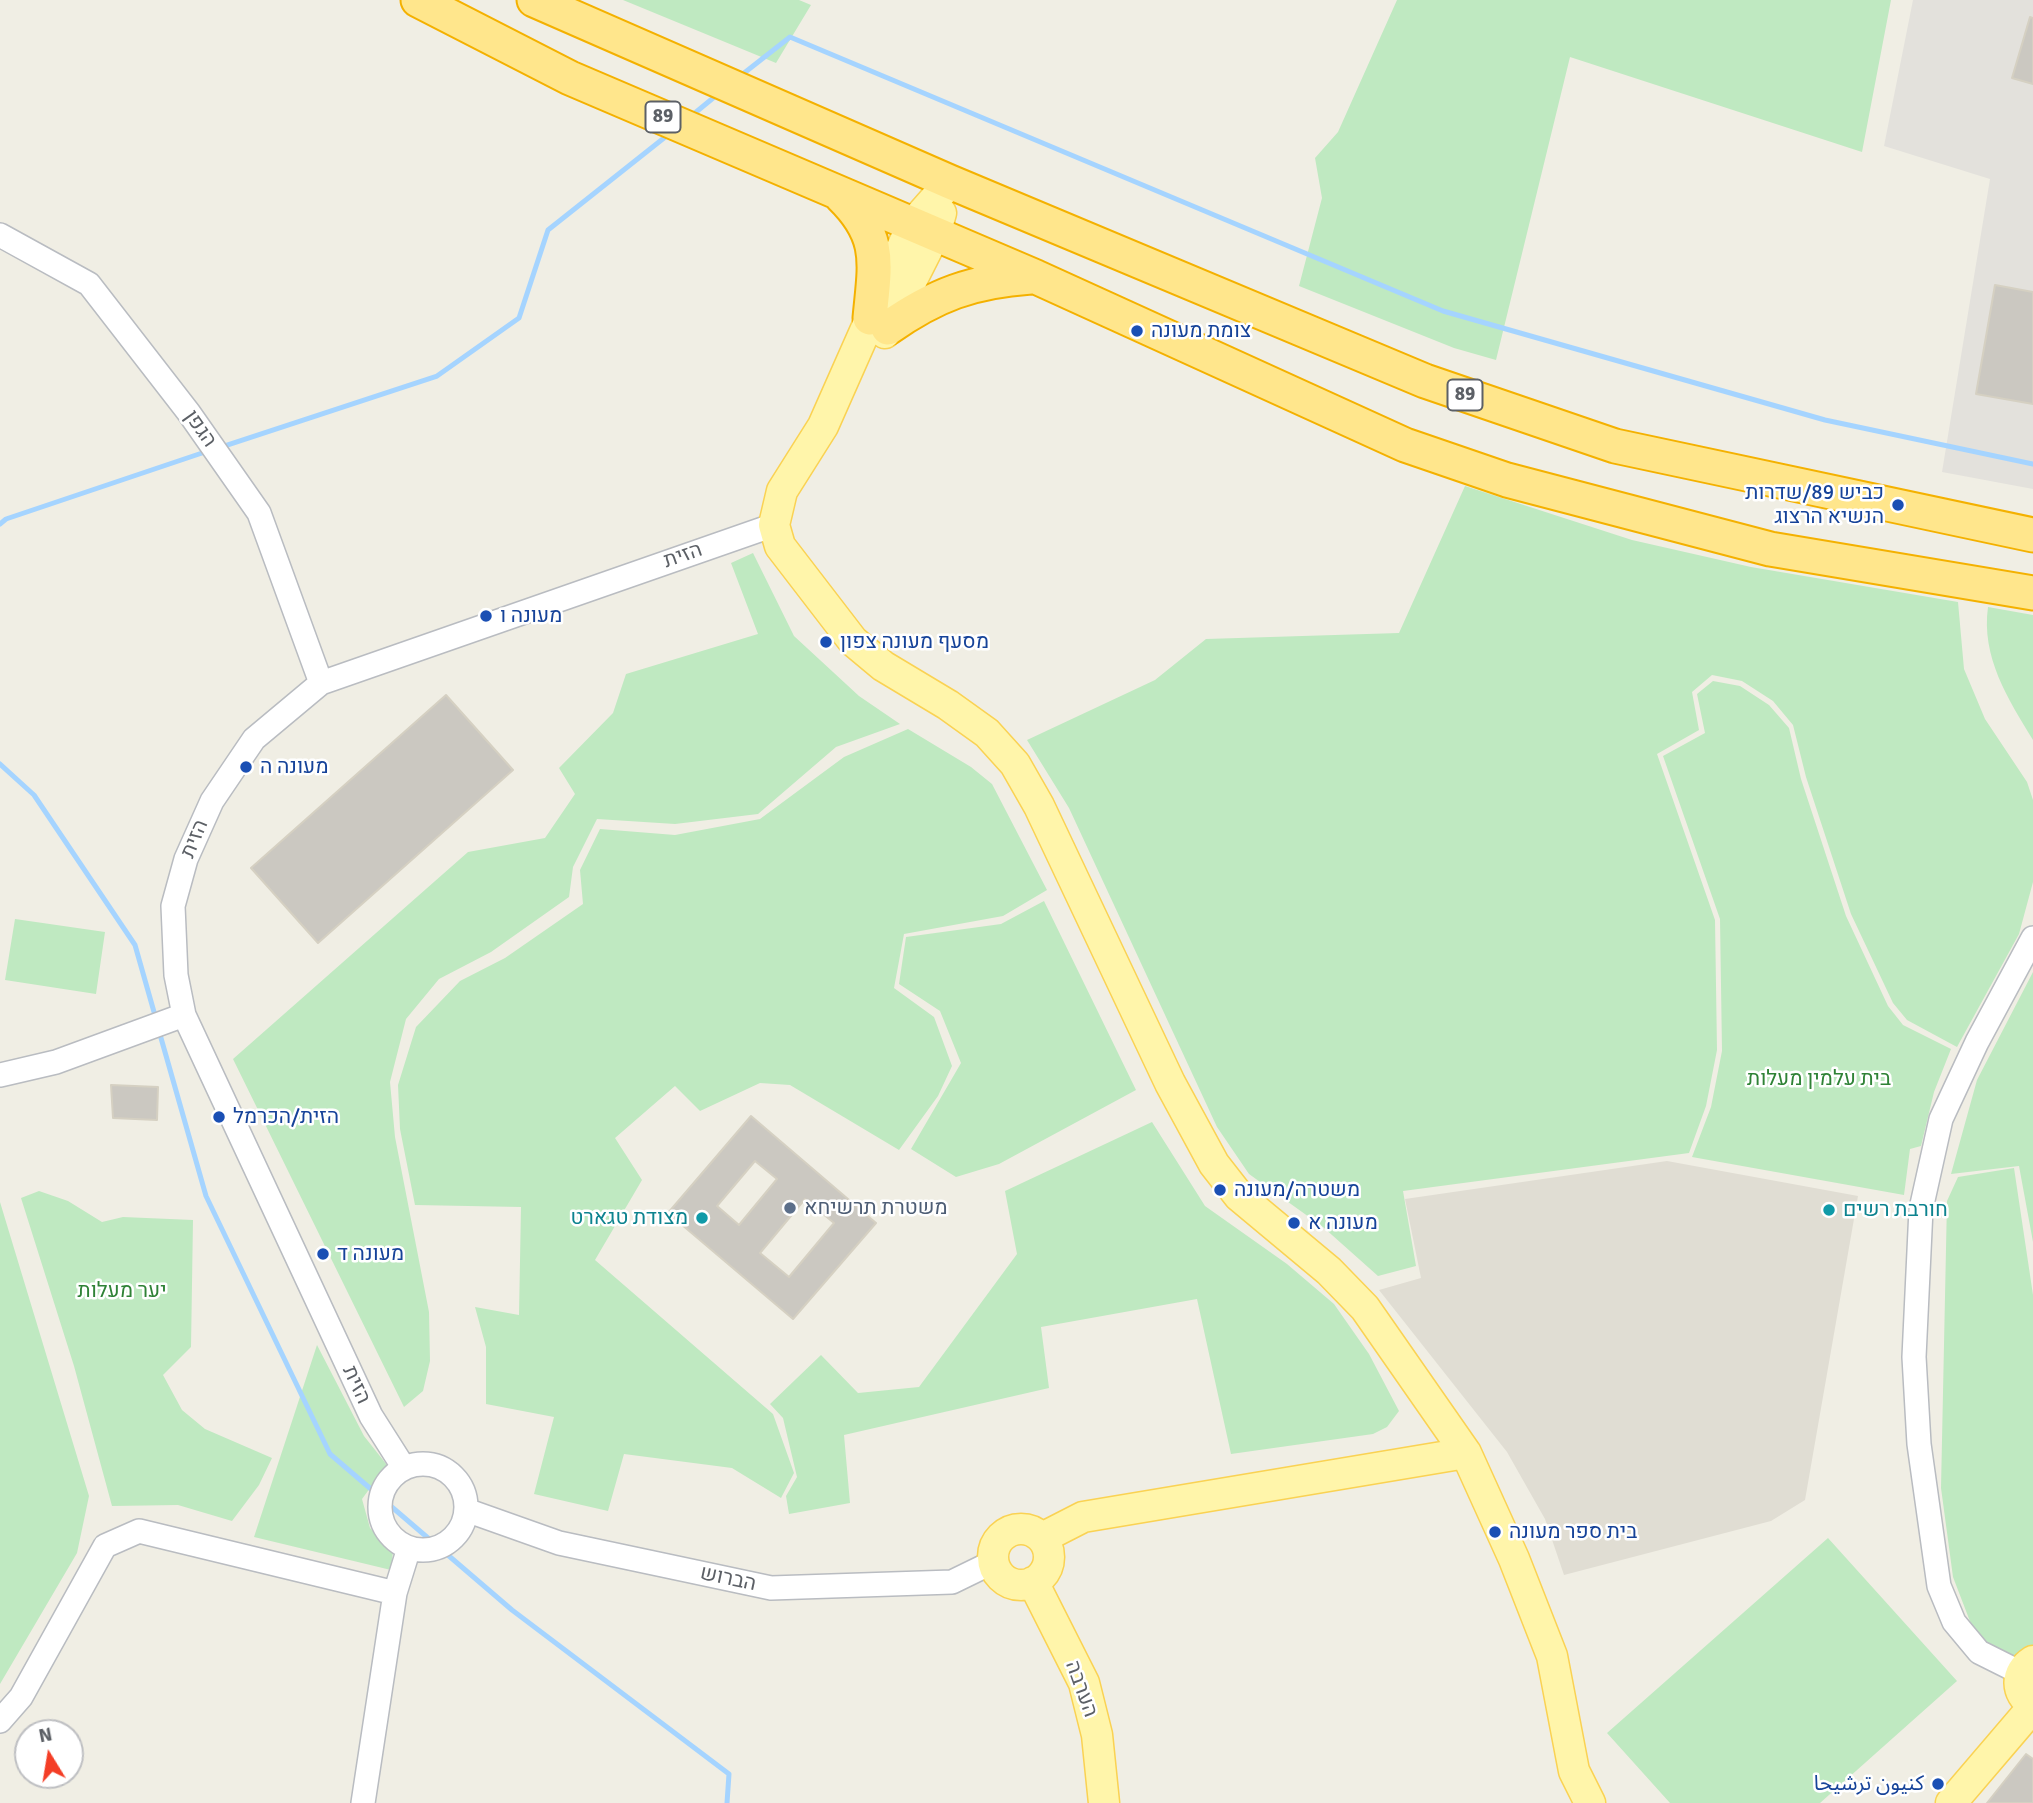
<!DOCTYPE html>
<html>
<head>
<meta charset="utf-8">
<style>
  body { margin:0 }
  #map { position:relative; width:2033px; height:1803px; overflow:hidden; background:#f0eee4; font-family:Signika,sans-serif }
  canvas { display:block }
  .north { position:absolute; left:14px; top:1719px; width:70px; height:70px; box-sizing:border-box; background:#fff; border:2px solid #bebfc2; border-radius:50%; rotate:349deg; font-size:19px; font-weight:700; line-height:28px; text-align:center; color:#5c6066 }
  .north::after { content:''; display:block; margin:auto; width:24px; height:32px; background:#f43e26; clip-path:polygon(50% 0,100% 100%,50% 72%,0 100%) }
</style>
</head>
<body>
<div id="map">
<canvas width="2033" height="1803"></canvas>
<div class="north">N</div>
</div>
<script>
const c = document.querySelector('canvas').getContext('2d');
c.lineJoin = 'round';
function paint(path, color) {
  c.fillStyle = color;
  c.fill(path, 'evenodd');
}
function stroke(path, color, width, dash) {
  c.strokeStyle = color;
  c.lineWidth = width;
  c.lineCap = dash ? 'butt' : 'round';
  c.setLineDash(dash || []);
  c.stroke(path);
}
function drawText(font, color, halo, rows, align = 'center') {
  c.font = font + ' Signika,"Noto Sans Arabic",Heebo,sans-serif';
  c.lineWidth = 5;
  c.setLineDash([]);
  c.textBaseline = 'middle';
  c.strokeStyle = halo;
  c.fillStyle = color;
  for (const [text, x, y, turn = 0] of rows) {
    c.save();
    c.translate(x, y);
    c.rotate((+turn || 0) * Math.PI / 180);
    c.textAlign = isNaN(turn) ? turn : align;
    if (halo) c.strokeText(text, 0, 0);
    c.fillText(text, 0, 0);
    c.restore();
  }
}
const industrial = new Path2D(`
  M 1913,0 L 2033,0 L 2033,489 L 1942,472 L 1990,179 L 1884,146 Z`);
const education = new Path2D(`
  M 1667,1161 L 1858,1196 L 1805,1500 L 1771,1521 L 1564,1575 L 1545,1519 L 1507,1452 L 1379,1290 L 1421,1278 L 1405,1199 Z`);
const green = new Path2D(`
  M 623,0 L 799,0 L 811,5 L 776,63 Z
  M 1397,0 L 1891,0 L 1862,152 L 1570,57 L 1496,360 L 1454,348 L 1299,286 L 1322,198 L 1315,158 L 1338,132 Z
  M 1465,486 L 1632,540 L 1751,567 L 1958,602 L 1964,669 L 1985,719 L 2027,782 L 2033,800 L 2033,882 L 2019,934 L 1957,1047 L 1907,1020 L 1893,1003 L 1851,914 L 1806,777 L 1793,725 L 1773,701 L 1742,681 L 1712,675 L 1692,692 L 1699,730 L 1657,754 L 1715,920 L 1717,1050 L 1706,1106 L 1689,1153 L 1403,1191 L 1416,1266 L 1378,1276 L 1323,1227 L 1249,1174 L 1217,1127 L 1069,808 L 1027,740 L 1155,680 L 1206,639 L 1399,633 Z
  M 753,553 L 794,636 L 859,696 L 900,724 L 836,747 L 758,814 L 675,824 L 597,819 L 573,867 L 569,897 L 491,952 L 439,979 L 406,1019 L 390,1082 L 395,1137 L 429,1312 L 430,1361 L 423,1391 L 404,1407 L 233,1059 L 468,852 L 545,838 L 575,794 L 559,768 L 613,713 L 626,674 L 758,634 L 731,563 Z
  M 1988,607 L 2033,615 L 2033,740 C 2008,699 1981,657 1988,607 Z
  M 1713,681 L 1740,686 L 1769,705 L 1789,728 L 1801,779 L 1846,916 L 1888,1006 L 1903,1025 L 1951,1049 L 1934,1092 L 1921,1146 L 1910,1149 L 1904,1195 L 1692,1157 L 1711,1107 L 1722,1051 L 1720,919 L 1663,756 L 1705,733 L 1697,694 Z
  M 908,729 L 971,767 L 992,784 L 1047,890 L 1003,916 L 904,934 L 894,988 L 934,1017 L 952,1066 L 938,1096 L 899,1150 L 790,1085 L 760,1083 L 700,1111 L 675,1086 L 615,1138 L 642,1180 L 595,1260 L 773,1414 L 794,1473 L 781,1498 L 732,1468 L 624,1454 L 608,1511 L 534,1494 L 554,1417 L 486,1404 L 486,1347 L 475,1307 L 519,1315 L 521,1207 L 415,1205 L 400,1129 L 398,1085 L 416,1027 L 460,981 L 505,958 L 583,904 L 580,870 L 600,829 L 675,835 L 760,819 L 844,757 Z
  M 1044,901 L 1136,1090 L 999,1164 L 956,1177 L 911,1149 L 961,1063 L 940,1011 L 899,984 L 906,937 L 1001,924 Z
  M 15,919 L 105,932 L 96,994 L 5,980 Z
  M 2033,972 L 2033,1242 L 2019,1166 L 1951,1174 L 1977,1080 Z
  M 1152,1122 L 1205,1206 L 1287,1264 L 1334,1304 L 1369,1354 L 1399,1411 L 1387,1427 L 1373,1434 L 1231,1454 L 1197,1299 L 1041,1327 L 1049,1388 L 844,1435 L 850,1503 L 789,1514 L 786,1496 L 797,1477 L 783,1418 L 770,1404 L 821,1355 L 858,1393 L 919,1387 L 1017,1254 L 1005,1191 Z
  M 2014,1168 L 2033,1295 L 2033,1653 L 2028,1660 L 1994,1659 L 1971,1624 L 1953,1577 L 1941,1488 L 1947,1201 L 1958,1177 Z
  M 39,1191 L 68,1201 L 102,1222 L 123,1217 L 193,1220 L 191,1347 L 163,1375 L 182,1410 L 205,1429 L 272,1458 L 259,1485 L 232,1521 L 178,1505 L 112,1506 L 74,1366 L 21,1198 Z
  M 0,1202 L 89,1496 L 77,1553 L 0,1684 Z
  M 317,1345 L 364,1436 L 387,1465 L 362,1499 L 370,1528 L 393,1551 L 391,1570 L 254,1537 Z
  M 1828,1538 L 1957,1681 L 1820,1803 L 1670,1803 L 1607,1733 Z`);
const stream = new Path2D(`
  M 739,77 L 790,37 L 1443,311 L 1825,420 L 2033,464
  M 690,117 L 718,94
  M 221,447 L 437,376 L 519,318 L 548,230 L 669,134
  M 0,524 L 6,519 L 208,451
  M 0,764 L 34,795 L 135,945 L 156,1019
  M 159,1031 L 206,1196 L 330,1454 L 512,1610 L 729,1774 L 727,1803`);
const building = new Path2D(`
  M 2030,17 L 2033,18 L 2033,84 L 2012,78 Z
  M 1995,285 L 2033,292 L 2033,404 L 1976,394 Z
  M 446,695 L 513,770 L 318,943 L 251,868 Z
  M 111,1085 L 158,1087 L 157,1120 L 113,1118 Z
  M 751,1116 L 876,1223 L 793,1319 L 668,1213 ZM 755,1161 L 777,1179 L 739,1225 L 717,1206 ZM 805,1199 L 834,1223 L 789,1277 L 760,1253 Z
  M 2026,1754 L 2033,1759 L 2033,1803 L 1987,1803 Z`);
const minor = new Path2D(`
  M 0,235 L 89,284 L 189,413 L 259,513 L 321,683
  M 0,1075 L 56,1062 L 184,1015
  M380 1507a43 43 0 1 1 86 0a43 43 0 1 1-86 0Z
  M 404,1468 L 371,1416 L 184,1015 L 176,975 L 173,906 L 186,859 L 212,801 L 254,739 L 321,683 L 774,525
  M 466,1510 L 559,1543 L 771,1588 L 952,1582 L 993,1562
  M 2021,1673 L 1979,1652 L 1954,1622 L 1939,1586 L 1919,1444 L 1914,1357 L 1921,1209 L 1941,1119 L 1977,1042 L 2033,938
  M 0,1721 L 21,1697 L 105,1546 L 139,1531 L 395,1593
  M 363,1803 L 395,1593 L 409,1548`);
const major = new Path2D(`
  M 950,182 L 912,225 L 823,426 L 782,491 L 774,525 L 780,546 L 853,641 L 883,666 L 948,705 L 987,733 L 1015,764 L 1039,806 L 1170,1083 L 1214,1164 L 1239,1196 L 1329,1271 L 1365,1308 L 1466,1453 L 1514,1559 L 1552,1656 L 1574,1771 L 1590,1803
  M 885,333 L 935,234 L 941,213
  M993 1557a28 28 0 1 1 56 0a28 28 0 1 1-56 0Z
  M 1042,1538 L 1083,1517 L 1466,1453
  M 1033,1582 L 1084,1683 L 1097,1735 L 1104,1803
  M 2033,1661 C 2014,1673 2016,1693 2033,1705
  M 1951,1803 L 2033,1707`);
const highway = new Path2D(`
  M 418,0 L 570,78 L 1036,277 L 1405,445 L 1507,480 L 1770,549 L 2033,593
  M 534,0 L 950,182 L 1425,381 L 1615,446 L 2033,535
  M 841,196 C 883,237 875,264 870,318
  M 888,328 C 935,295 972,281 1031,277`);
const markers = [
  [1137,331,7,"#1a4fb4"],
  [1898,505,7,"#1a4fb4"],
  [486,616,7,"#1a4fb4"],
  [826,642,7,"#1a4fb4"],
  [246,767,7,"#1a4fb4"],
  [219,1117,7,"#1a4fb4"],
  [1220,1190,7,"#1a4fb4"],
  [790,1208,7,"#5c6f8a"],
  [1829,1210,7,"#0f9aa8"],
  [702,1218,7,"#0f9aa8"],
  [1294,1223,7,"#1a4fb4"],
  [323,1254,7,"#1a4fb4"],
  [1495,1532,7,"#1a4fb4"],
  [1938,1784,7,"#1a4fb4"]
];
const shields = [
  [663,117,35],
  [1465,395,35]
];
const shieldNames = [
  ["89",663,117],
  ["89",1465,395]
];
const transitNames = [
  ["צומת מעונה",1151,331],
  ["כביש 89/שדרות",1884,493,"right"],
  ["הנשיא הרצוג",1884,517,"right"],
  ["מעונה ו",500,616],
  ["מסעף מעונה צפון",840,642],
  ["מעונה ה",260,767],
  ["הזית/הכרמל",233,1117],
  ["משטרה/מעונה",1234,1190],
  ["מעונה א",1308,1223],
  ["מעונה ד",337,1254],
  ["בית ספר מעונה",1509,1532],
  ["كنيون ترشيحا",1924,1784,"right"]
];
const streetNames = [
  ["הגפן",200,429,55],
  ["הזית",683,556,-19],
  ["הזית",195,839,-67],
  ["הזית",356,1385,65],
  ["הברוש",728,1579,12],
  ["הערבה",1081,1689,70]
];
const parkNames = [
  ["בית עלמין מעלות",1819,1079],
  ["יער מעלות",122,1291]
];
const serviceNames = [
  ["משטרת תרשיחא",804,1208]
];
const cultureNames = [
  ["חורבת רשים",1843,1210],
  ["מצודת טגארט",688,1218,"right"]
];
paint(industrial, '#e3e1dc');
paint(education, '#e0ddd3');
paint(green, '#bfe9c1');
stroke(stream, '#a5d4ff', 5);
paint(building, '#cbc8c1');
stroke(building, '#d5d0c2', 2);
stroke(minor, '#b9bcc1', 26);
stroke(major, '#fad253', 33);
stroke(highway, '#f4b100', 37);
stroke(minor, '#fff', 23);
stroke(major, '#fff5aa', 30);
stroke(highway, '#ffe68c', 33);
for (const [x, y, r, color] of markers) {
  const dot = new Path2D();
  dot.arc(x, y, r, 0, 2 * Math.PI);
  c.fillStyle = color;
  c.fill(dot);
  stroke(dot, '#fff', 2.5);
}
for (const [x, y, w] of shields) {
  const box = new Path2D();
  box.roundRect(x - w / 2, y - 15.5, w, 31, 5);
  c.fillStyle = '#fff';
  c.fill(box);
  stroke(box, '#5c6066', 2);
}
drawText('bold 19px', '#5c6066', null, shieldNames);
drawText('21px', '#164399', '#fff', transitNames, 'left');
drawText('21px', '#5c6066', '#fff', streetNames);
drawText('21px', '#2f8236', '#fff', parkNames);
drawText('21px', '#4e5e75', '#fff', serviceNames, 'left');
drawText('21px', '#0d838f', '#fff', cultureNames, 'left');
</script>
</body>
</html>
